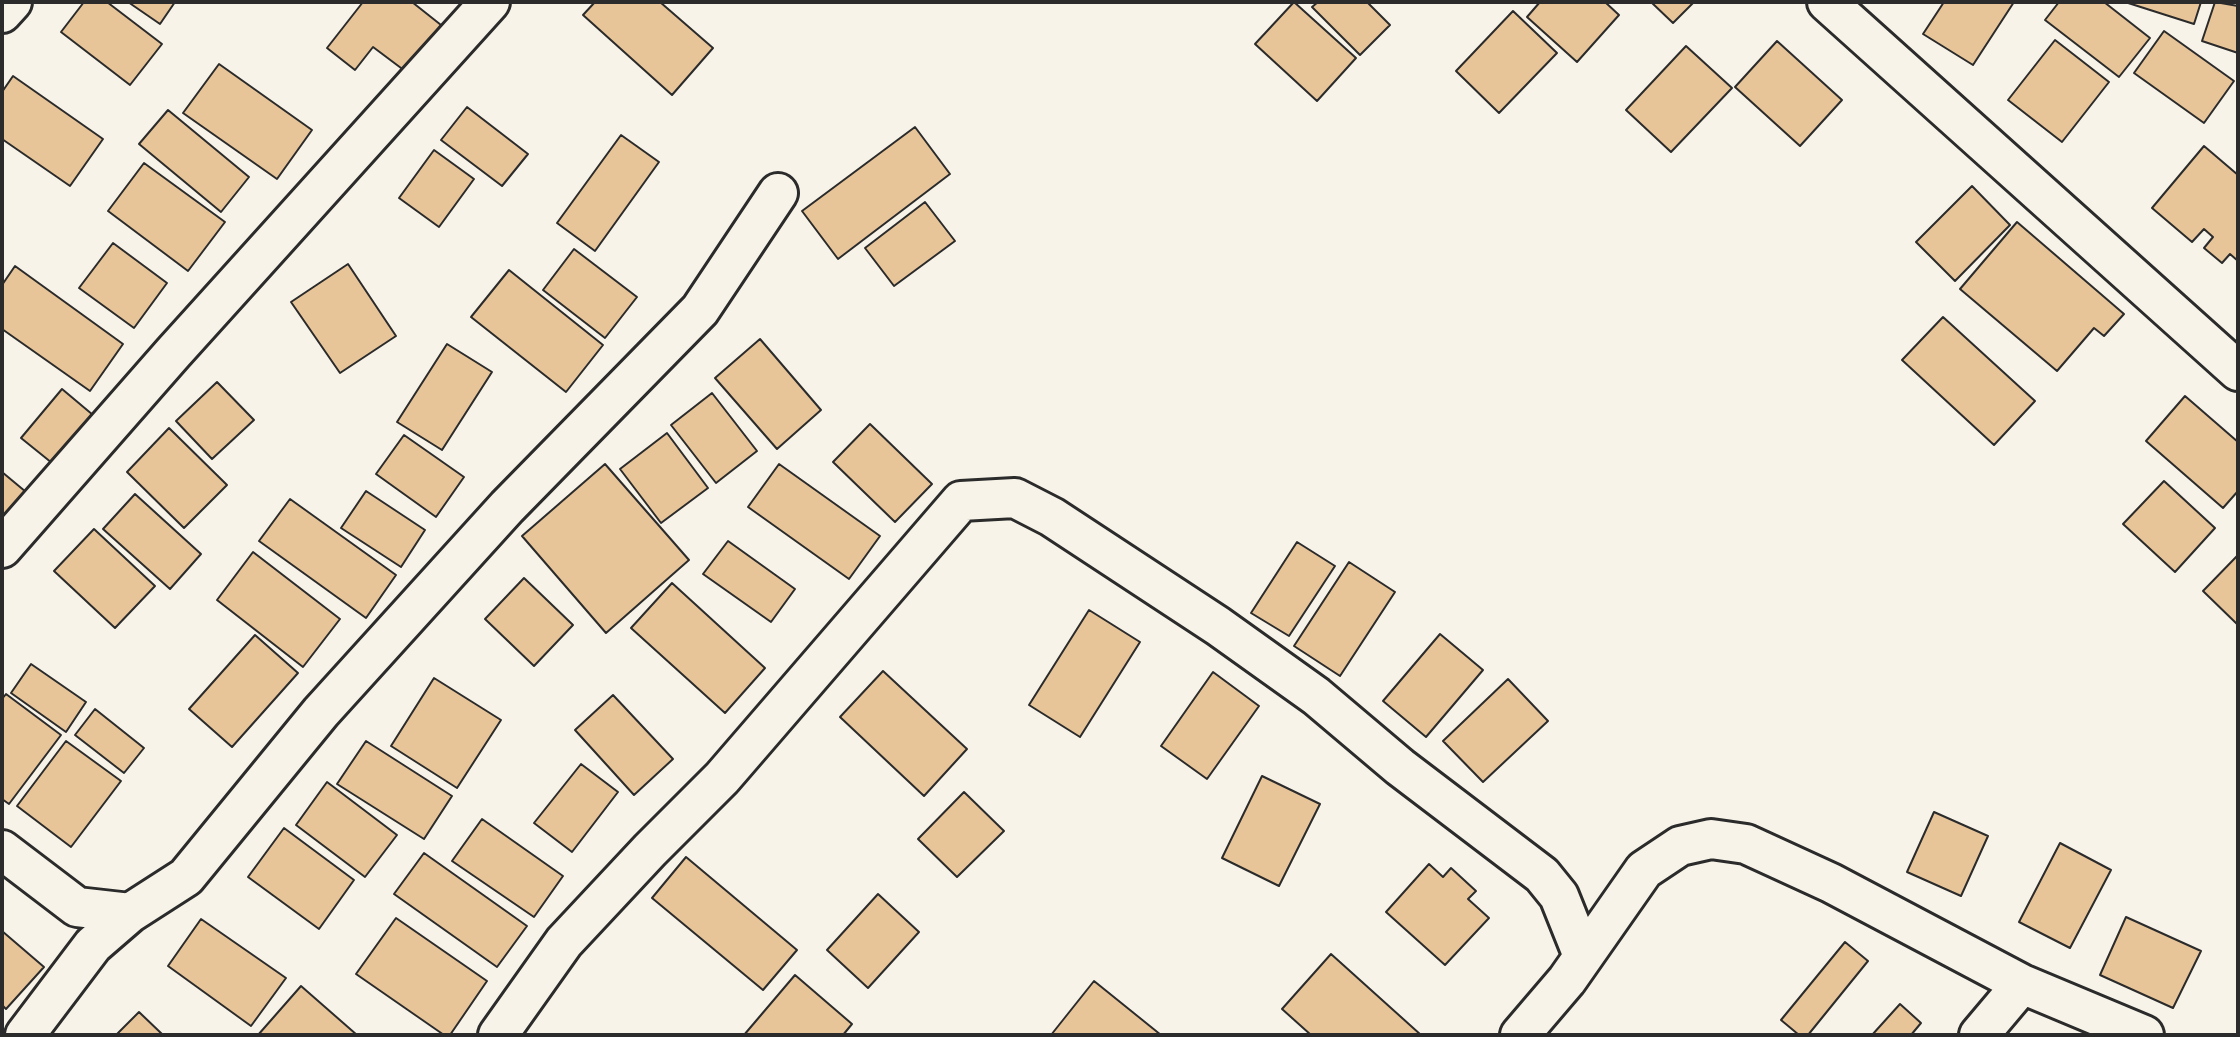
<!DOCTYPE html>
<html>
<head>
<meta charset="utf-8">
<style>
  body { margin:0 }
  #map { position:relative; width:2240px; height:1037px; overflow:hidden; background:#f7f3e8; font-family:"Shantell Sans",sans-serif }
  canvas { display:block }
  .frame { position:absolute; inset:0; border:4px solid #2b2b2b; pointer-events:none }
</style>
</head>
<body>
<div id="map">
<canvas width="2240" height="1037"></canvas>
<div class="frame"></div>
</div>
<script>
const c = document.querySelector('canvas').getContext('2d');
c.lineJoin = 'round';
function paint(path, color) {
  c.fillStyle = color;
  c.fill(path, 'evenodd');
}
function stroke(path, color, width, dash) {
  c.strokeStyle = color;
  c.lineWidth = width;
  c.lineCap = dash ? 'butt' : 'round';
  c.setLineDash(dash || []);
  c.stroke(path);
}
const building = new Path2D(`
  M 84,2 L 107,2 L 162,44 L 130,85 L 61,32 Z
  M 128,2 L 175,2 L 160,24 Z
  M 363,2 L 412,2 L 441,25 L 405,71 L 373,47 L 355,70 L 327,48 Z
  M 595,2 L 660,2 L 713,48 L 672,95 L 583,15 Z
  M 1294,2 L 1356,58 L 1317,101 L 1255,44 Z
  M 1318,2 L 1367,2 L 1390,25 L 1360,55 L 1312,7 Z
  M 1540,2 L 1605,2 L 1619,15 L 1577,62 L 1527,17 Z
  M 1651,2 L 1694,2 L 1673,23 Z
  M 1944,2 L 2014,2 L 1973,65 L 1923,34 Z
  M 2059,2 L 2104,2 L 2150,38 L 2119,77 L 2045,20 Z
  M 2125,2 L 2201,2 L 2194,24 Z
  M 2215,2 L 2238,6 L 2238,53 L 2202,41 Z
  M 1513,11 L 1557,53 L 1499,113 L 1456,71 Z
  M 2164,31 L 2234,81 L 2204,123 L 2134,73 Z
  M 2055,40 L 2109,82 L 2062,142 L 2008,100 Z
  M 1777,41 L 1842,100 L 1800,146 L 1735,87 Z
  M 1686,46 L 1732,88 L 1671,152 L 1626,110 Z
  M 219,64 L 312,130 L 277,179 L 183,113 Z
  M 13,76 L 103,139 L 70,186 L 2,139 L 2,92 Z
  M 467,107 L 528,154 L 502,186 L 441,140 Z
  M 168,110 L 249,177 L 221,212 L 139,144 Z
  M 915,127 L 950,174 L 838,259 L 802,211 Z
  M 621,135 L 659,162 L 595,251 L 557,223 Z
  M 2204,146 L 2238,175 L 2238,261 L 2230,254 L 2222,263 L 2204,248 L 2213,237 L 2204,229 L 2192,242 L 2152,208 Z
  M 434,150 L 474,179 L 439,227 L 399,198 Z
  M 144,163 L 225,222 L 188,271 L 108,211 Z
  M 1972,186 L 2010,225 L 1955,281 L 1916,242 Z
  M 925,202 L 955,241 L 894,286 L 865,248 Z
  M 2017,222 L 2124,314 L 2104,336 L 2094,328 L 2057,371 L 1960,289 Z
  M 113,243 L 167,283 L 134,328 L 79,288 Z
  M 574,249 L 637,297 L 605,338 L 543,290 Z
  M 348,264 L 396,336 L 340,373 L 291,302 Z
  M 15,266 L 123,344 L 90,391 L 2,329 L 2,285 Z
  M 509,270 L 603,345 L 566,392 L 471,317 Z
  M 1943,317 L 2035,401 L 1994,445 L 1902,360 Z
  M 760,339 L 821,410 L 777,449 L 715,378 Z
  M 447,344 L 492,372 L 442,450 L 397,422 Z
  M 217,382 L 254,420 L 212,459 L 176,421 Z
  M 62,389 L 93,415 L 52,463 L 21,438 Z
  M 712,393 L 757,451 L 716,483 L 671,425 Z
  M 2185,396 L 2238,442 L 2238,491 L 2223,508 L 2146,441 Z
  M 870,424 L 932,484 L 895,522 L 833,462 Z
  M 169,428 L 227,485 L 184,528 L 127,472 Z
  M 667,433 L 708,488 L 661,523 L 620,469 Z
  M 404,435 L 464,477 L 436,517 L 376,474 Z
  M 605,464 L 689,560 L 606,633 L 522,536 Z
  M 779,464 L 880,536 L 849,579 L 748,507 Z
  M 2,472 L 26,492 L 2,521 Z
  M 2164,481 L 2215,528 L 2175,572 L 2123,524 Z
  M 366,491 L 425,530 L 401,567 L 341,528 Z
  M 135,494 L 201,554 L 170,589 L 103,529 Z
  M 290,499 L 396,575 L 366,618 L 259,541 Z
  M 94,529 L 155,586 L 115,628 L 54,571 Z
  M 728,541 L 795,589 L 771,622 L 703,574 Z
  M 1297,542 L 1335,566 L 1289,636 L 1251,613 Z
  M 253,552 L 340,619 L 303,667 L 217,600 Z
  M 2238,555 L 2238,625 L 2203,591 Z
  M 1349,562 L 1395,592 L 1340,676 L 1294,646 Z
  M 524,578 L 573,625 L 534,666 L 485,619 Z
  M 672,583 L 765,668 L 725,713 L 631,628 Z
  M 1089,610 L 1140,642 L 1080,737 L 1029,705 Z
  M 1440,634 L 1483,670 L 1426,737 L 1383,701 Z
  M 255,635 L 298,673 L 232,747 L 189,709 Z
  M 31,664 L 86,702 L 66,732 L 11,693 Z
  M 883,671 L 967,749 L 924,796 L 840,717 Z
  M 1213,672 L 1259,706 L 1207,779 L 1161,746 Z
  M 434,678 L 501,720 L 457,788 L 391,746 Z
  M 1508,679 L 1548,721 L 1483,782 L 1443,741 Z
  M 6,694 L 61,735 L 9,804 L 2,799 L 2,699 Z
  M 613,695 L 673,759 L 634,795 L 575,730 Z
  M 95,709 L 144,748 L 124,773 L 75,735 Z
  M 66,741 L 121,781 L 71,847 L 17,806 Z
  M 366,741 L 452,796 L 424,839 L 337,784 Z
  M 581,764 L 618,792 L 572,852 L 534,823 Z
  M 1262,776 L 1320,804 L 1279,886 L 1222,858 Z
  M 327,782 L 397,835 L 365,877 L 296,825 Z
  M 964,792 L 1004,831 L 957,877 L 918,839 Z
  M 1934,812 L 1988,836 L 1961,896 L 1907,872 Z
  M 482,819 L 563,876 L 534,917 L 452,861 Z
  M 284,828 L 354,880 L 319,929 L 248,877 Z
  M 2060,843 L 2111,870 L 2070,948 L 2019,922 Z
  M 424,853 L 527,926 L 497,967 L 394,894 Z
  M 686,857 L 797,950 L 763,990 L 652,898 Z
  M 1429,864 L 1443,877 L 1451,868 L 1476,891 L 1468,899 L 1489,918 L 1445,965 L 1386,912 Z
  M 878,894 L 919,932 L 868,988 L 827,950 Z
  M 2126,917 L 2201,951 L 2173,1008 L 2100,975 Z
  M 396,918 L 487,981 L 450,1035 L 444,1035 L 356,974 Z
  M 201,919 L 286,978 L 251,1026 L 168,966 Z
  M 2,931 L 44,967 L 6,1009 L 2,1005 Z
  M 1845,942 L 1868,961 L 1808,1035 L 1799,1035 L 1781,1020 Z
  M 1331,954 L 1421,1035 L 1311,1035 L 1282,1009 Z
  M 795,975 L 852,1024 L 843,1035 L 744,1035 Z
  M 1094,981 L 1161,1035 L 1051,1035 Z
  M 301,986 L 357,1035 L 258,1035 Z
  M 1900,1004 L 1921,1023 L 1911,1035 L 1872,1035 Z
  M 139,1012 L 163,1035 L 116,1035 Z`);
const street = new Path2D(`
  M 1827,2 L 2238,371
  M 2,13 L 12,2
  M 2,548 L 173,353 L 490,2
  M 2,850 L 77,907 L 130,913
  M 25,1035 L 93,945 L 130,913 L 186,877 L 321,712 L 507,507 L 700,310 L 778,193
  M 498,1035 L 564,942 L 650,850 L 722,778 L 961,501 L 1015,498 L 1052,517 L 1218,626 L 1316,696 L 1400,767 L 1542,875 L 1559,896 L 1583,956
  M 1520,1035 L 1567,980 L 1644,870 L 1680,846 L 1711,839 L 1746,844 L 1831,883 L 2022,984 L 2144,1035
  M 1979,1035 L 2022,984`);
paint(building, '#e8c599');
stroke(building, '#2b2b2b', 2);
stroke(street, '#2b2b2b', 44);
stroke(street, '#f7f3e8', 38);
</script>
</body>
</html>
